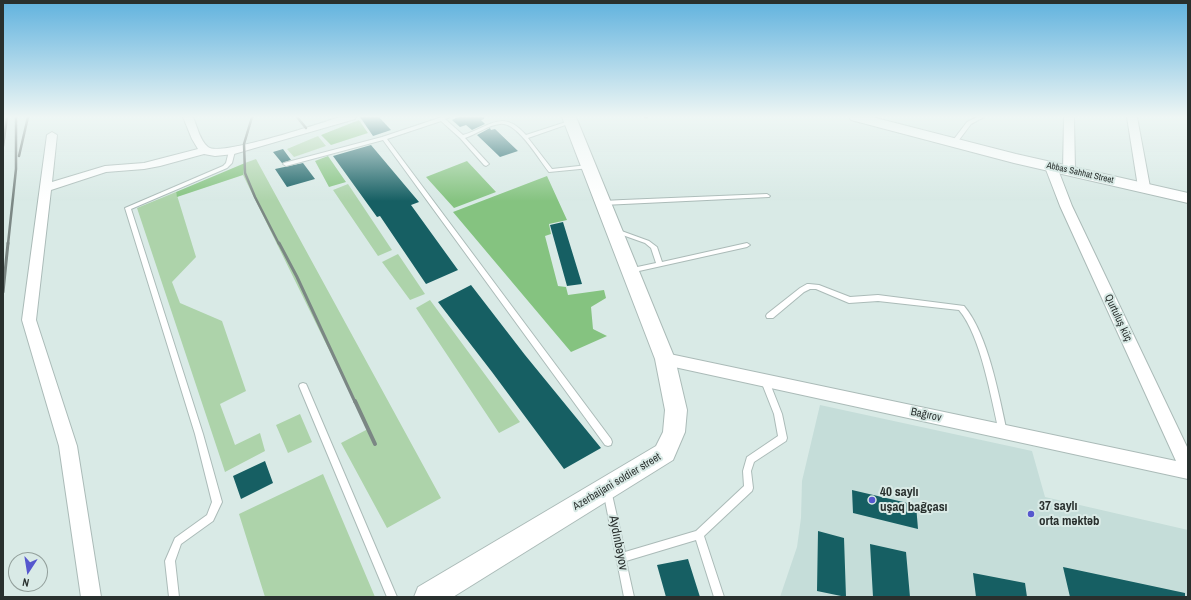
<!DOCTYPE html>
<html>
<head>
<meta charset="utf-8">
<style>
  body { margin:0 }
  #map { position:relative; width:1191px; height:600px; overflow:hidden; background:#d9eae6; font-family:"Archivo Narrow",sans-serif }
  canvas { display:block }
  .frame { position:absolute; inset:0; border:4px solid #29302e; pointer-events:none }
  .north { position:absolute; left:8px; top:552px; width:40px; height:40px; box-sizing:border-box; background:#d9eae6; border:1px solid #93a09c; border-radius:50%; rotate:192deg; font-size:11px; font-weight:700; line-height:16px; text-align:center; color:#29302e }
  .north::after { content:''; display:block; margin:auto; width:14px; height:18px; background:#5657ce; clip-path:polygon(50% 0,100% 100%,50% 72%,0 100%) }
</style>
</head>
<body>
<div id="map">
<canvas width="1191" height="600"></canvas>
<div class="frame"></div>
<div class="north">N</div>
</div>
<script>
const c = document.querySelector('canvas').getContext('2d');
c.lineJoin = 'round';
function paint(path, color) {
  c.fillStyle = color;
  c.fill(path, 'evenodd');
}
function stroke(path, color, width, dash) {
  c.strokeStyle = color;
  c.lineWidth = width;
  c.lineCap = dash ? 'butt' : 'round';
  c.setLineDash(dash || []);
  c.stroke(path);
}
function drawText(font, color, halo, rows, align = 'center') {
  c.font = font + ' "Archivo Narrow",sans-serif';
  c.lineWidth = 4;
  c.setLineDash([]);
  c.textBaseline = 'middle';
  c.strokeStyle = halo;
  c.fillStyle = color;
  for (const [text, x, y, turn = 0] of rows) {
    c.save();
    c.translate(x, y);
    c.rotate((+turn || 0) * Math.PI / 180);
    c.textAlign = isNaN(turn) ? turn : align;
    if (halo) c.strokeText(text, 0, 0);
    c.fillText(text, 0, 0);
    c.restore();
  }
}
const built = new Path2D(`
  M 820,405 L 1032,451 L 1045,497 L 1188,530 L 1188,597 L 780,597 L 797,547 L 801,518 L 802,481 Z`);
const green = new Path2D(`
  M 318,136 L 326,146 L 294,157 L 287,149 Z
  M 256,159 L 441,498 L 387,528 L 341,443 L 368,429 L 243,175 L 245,163 Z
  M 348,184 L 392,250 L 378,256 L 333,190 Z
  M 176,192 L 196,257 L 172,282 L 180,303 L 222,321 L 246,391 L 220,404 L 235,445 L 260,433 L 265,451 L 225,472 L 137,208 Z
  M 398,254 L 425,294 L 410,300 L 382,262 Z
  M 430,300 L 520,422 L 499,433 L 416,308 Z
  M 300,414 L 312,442 L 288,453 L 276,425 Z
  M 323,474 L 375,597 L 265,597 L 239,514 Z`);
const forest = new Path2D(`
  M 359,120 L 368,133 L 331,145 L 321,135 Z
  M 328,156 L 346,182 L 329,187 L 315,161 Z
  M 467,161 L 496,192 L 454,208 L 426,177 Z
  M 245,163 L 243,175 L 177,197 L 176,192 Z
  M 547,176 L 567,220 L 549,224 L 551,234 L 545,236 L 558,286 L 566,287 L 568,295 L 604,290 L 606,298 L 591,307 L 593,329 L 607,336 L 571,352 L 453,212 Z`);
const building = new Path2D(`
  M 360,117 L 379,117 L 391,130 L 373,136 Z
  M 458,117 L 484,117 L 484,119 L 481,120 L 485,124 L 472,130 L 466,125 L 460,127 L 452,120 Z
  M 490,128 L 491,130 L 495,129 L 518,151 L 500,157 L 477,135 Z
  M 371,145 L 419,202 L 411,205 L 458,270 L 426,284 L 380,216 L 377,217 L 333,156 Z
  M 283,149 L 291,160 L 282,163 L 273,152 Z
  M 303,163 L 315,179 L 287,187 L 275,169 Z
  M 563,222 L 582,284 L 567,286 L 550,225 Z
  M 471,285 L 525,355 L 601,448 L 564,469 L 492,372 L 438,302 Z
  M 265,461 L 273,483 L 241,499 L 233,476 Z
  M 852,490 L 916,505 L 918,529 L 853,513 Z
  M 818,531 L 844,538 L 846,597 L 817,591 Z
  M 870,544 L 906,552 L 910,597 L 873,597 Z
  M 688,559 L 700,597 L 666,597 L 657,565 Z
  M 1063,567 L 1185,593 L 1185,597 L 1070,597 Z
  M 973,573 L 1025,583 L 1027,597 L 976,597 Z`);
const service = new Path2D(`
  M 442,117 L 450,117 L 445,119 L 463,135 C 490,127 502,108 526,135 L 569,121 L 571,120 L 574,122 L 528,138 L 552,169 L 588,165 L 591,167 L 590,168 L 549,172 C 539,160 517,121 500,124 C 488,125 477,134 465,138 L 488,163 L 489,164 L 486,166 L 484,165 L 460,138 L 441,121 L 387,139 L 611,439 L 612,442 L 611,445 L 608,446 L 605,445 L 383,140 L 286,166 L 283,164 L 284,163 L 382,137 Z
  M 977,117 L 984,117 L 971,124 L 956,144 L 952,144 L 951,143 L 967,122 Z
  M 232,149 L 235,151 L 232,163 L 227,168 L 131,209 L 203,434 L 222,502 L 213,521 L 181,544 L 175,561 L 179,597 L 169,597 L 165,561 L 175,538 L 207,515 L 212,502 L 195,434 L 125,208 L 223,166 L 226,163 L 229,151 Z
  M 767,194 L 770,196 L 769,197 L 603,205 L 600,203 L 603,201 L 623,200 Z
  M 616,229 L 649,241 L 657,247 L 662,262 L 747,243 L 750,245 L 747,247 L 630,273 L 628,273 L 627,271 L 628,269 L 656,263 L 651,248 L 645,243 L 614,232 L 613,231 Z
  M 807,284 L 809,284 L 819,285 L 850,297 L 878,295 L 964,306 C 988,334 999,396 1007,432 L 1006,435 L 1003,436 L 1000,435 L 999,432 C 991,398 981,336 959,310 L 878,301 L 849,303 L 816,289 L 810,289 L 804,292 L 773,318 L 767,318 L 766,316 L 767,314 L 800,288 Z
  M 765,378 L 768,379 L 769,381 L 782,414 L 787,438 L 786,441 L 754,462 L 751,471 L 753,488 L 752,491 L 704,536 L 724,597 L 714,597 L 696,540 L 626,561 L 634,597 L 624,597 L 603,490 L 604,487 L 607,486 L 610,487 L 611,490 L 625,552 L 696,531 L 744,486 L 743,471 L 747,457 L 778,436 L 774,414 L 761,381 L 762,379 Z
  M 303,383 L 306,384 L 307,386 L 397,597 L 387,597 L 299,386 L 300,384 Z`);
const minor = new Path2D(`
  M 183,117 L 193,117 C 197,126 200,141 208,147 C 220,157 321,123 340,117 L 356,117 L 355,119 L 234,154 L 215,156 L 204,154 L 160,166 L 144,169 L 106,172 L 51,190 L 36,320 L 77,446 L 101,597 L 81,597 L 59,446 L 22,320 L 47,135 L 52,132 L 57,135 L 52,182 L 105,166 L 144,163 L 198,149 L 192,139 Z
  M 1064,117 L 1074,117 L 1075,171 L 1073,173 L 1065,173 L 1063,171 Z
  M 1127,117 L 1137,117 L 1150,187 L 1148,189 L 1140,189 L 1138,187 Z
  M 1051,164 L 1057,167 L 1072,206 L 1188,449 L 1188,479 L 665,365 L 660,363 L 657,359 L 660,355 L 665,353 L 1176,461 L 1060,206 L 1045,167 Z`);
const secondary = new Path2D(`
  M 562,117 L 576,117 L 675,359 L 687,410 L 685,432 L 673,460 L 453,597 L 414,597 L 418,587 L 656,446 L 663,432 L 665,410 L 655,359 Z
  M 849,117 L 872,117 L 1016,154 L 1188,193 L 1188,203 L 1014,163 L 851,120 Z`);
const railFar2 = new Path2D(`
  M 252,117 L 244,144 L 245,173 L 255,197 L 279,244
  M 297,117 L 306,128
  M 645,117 L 647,117
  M 3,146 L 7,117
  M 19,156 L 28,117
  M 8,244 L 16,169 L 16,117`);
const railFar1 = new Path2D(`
  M 279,243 L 297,277 L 355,402
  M 3,292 L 8,243`);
const rail = new Path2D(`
  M 355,401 L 375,444`);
const markers = [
  [872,500,4,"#5657ce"],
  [1031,514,4,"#5657ce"]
];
const farStreetnames = [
  ["Abbas Sahhat Street",1080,173,13]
];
const streetNames = [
  ["Qurtuluş küç",1118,318,65],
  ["Bağırov",926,415,12],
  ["Azerbaijani soldier street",617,482,-31]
];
const nearPoinames = [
  ["40 saylı",880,493],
  ["uşaq bağçası",880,508],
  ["37 saylı",1039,507],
  ["orta məktəb",1039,522]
];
const nearStreetnames = [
  ["Aydınbəyov",618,543,79]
];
paint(built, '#c5ddd9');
paint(green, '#add3aa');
paint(forest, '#85c380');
paint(building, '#165f63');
stroke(service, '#abbbb8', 2);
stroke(minor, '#abbbb8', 2);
stroke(secondary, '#abbbb8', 2);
paint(service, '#fff');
paint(minor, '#fff');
paint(secondary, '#fff');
stroke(railFar2, '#7b8784', 2.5);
stroke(railFar1, '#7b8784', 3);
stroke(rail, '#7b8784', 4);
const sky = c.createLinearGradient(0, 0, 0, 201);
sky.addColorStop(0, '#60b2de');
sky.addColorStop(0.58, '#eef6f4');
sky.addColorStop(1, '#eef6f400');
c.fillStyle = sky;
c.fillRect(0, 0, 1191, 201);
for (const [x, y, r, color] of markers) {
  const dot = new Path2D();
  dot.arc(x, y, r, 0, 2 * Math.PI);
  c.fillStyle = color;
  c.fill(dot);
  stroke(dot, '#d9eae6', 1.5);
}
drawText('9px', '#29302e', '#d9eae6', farStreetnames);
drawText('11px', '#29302e', '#d9eae6', streetNames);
drawText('bold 13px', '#29302e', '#d9eae6', nearPoinames, 'left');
drawText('13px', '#29302e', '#d9eae6', nearStreetnames);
</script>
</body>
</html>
